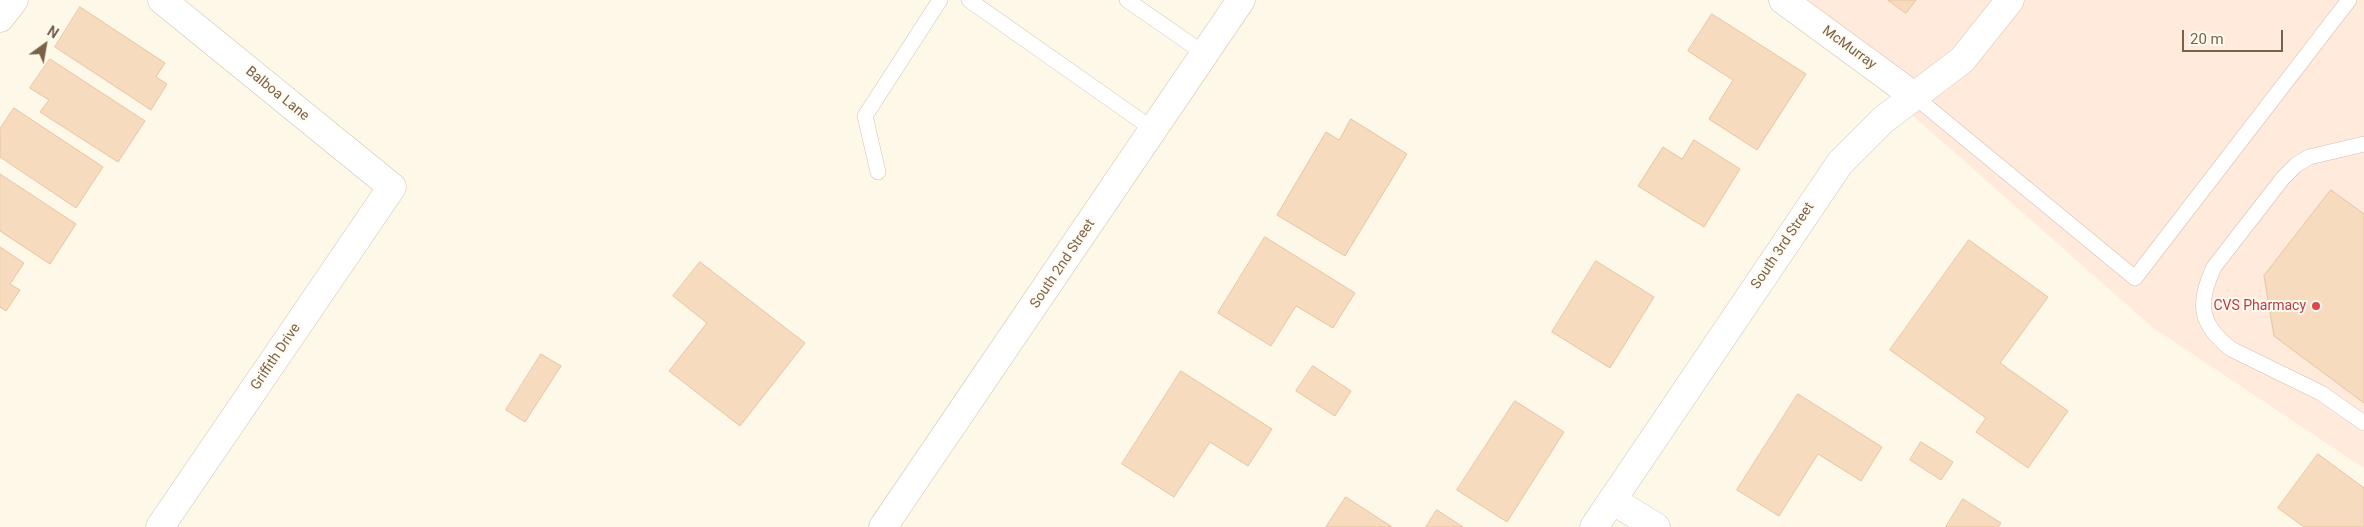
<!DOCTYPE html>
<html>
<head>
<meta charset="utf-8">
<style>
  body { margin:0 }
  #map { position:relative; width:2364px; height:527px; overflow:hidden; background:#fef8e9; font-family:Roboto,sans-serif }
  canvas { display:block }
  .north { position:absolute; left:20px; top:20px; width:50px; height:50px; -webkit-text-stroke:4px #fffbf1; paint-order:stroke; rotate:32deg; font-size:14px; font-weight:700; line-height:20px; text-align:center; color:#7b6149 }
  .north::after { content:''; display:block; margin:auto; width:18px; height:22px; background:#7b6149; clip-path:polygon(50% 0,100% 100%,50% 72%,0 100%) }
  .scale { position:absolute; left:2182px; top:30px; width:101px; height:22px; box-sizing:border-box; border:2px solid #7b6149; border-top:0; padding-left:6px; font-size:15px; line-height:18px; white-space:nowrap; color:#7b6149; -webkit-text-stroke:4px #fffbf1; paint-order:stroke }
</style>
</head>
<body>
<div id="map">
<canvas width="2364" height="527"></canvas>
<div class="north">N</div>
<div class="scale">20 m</div>
</div>
<script>
const c = document.querySelector('canvas').getContext('2d');
c.lineJoin = 'round';
function paint(path, color) {
  c.fillStyle = color;
  c.fill(path, 'evenodd');
}
function stroke(path, color, width, dash) {
  c.strokeStyle = color;
  c.lineWidth = width;
  c.lineCap = dash ? 'butt' : 'round';
  c.setLineDash(dash || []);
  c.stroke(path);
}
function drawText(font, color, halo, rows, align = 'center') {
  c.font = font + ' Roboto,sans-serif';
  c.lineWidth = 4;
  c.setLineDash([]);
  c.textBaseline = 'middle';
  c.strokeStyle = halo;
  c.fillStyle = color;
  for (const [text, x, y, turn = 0] of rows) {
    c.save();
    c.translate(x, y);
    c.rotate((+turn || 0) * Math.PI / 180);
    c.textAlign = isNaN(turn) ? turn : align;
    if (halo) c.strokeText(text, 0, 0);
    c.fillText(text, 0, 0);
    c.restore();
  }
}
const commercial = new Path2D(`
  M 1782,0 L 2364,0 L 2364,468 L 2152,327 Z`);
const building = new Path2D(`
  M 1888,0 L 1916,0 L 1906,13 Z
  M 80,7 L 165,63 L 156,77 L 167,84 L 151,110 L 55,47 Z
  M 1712,14 L 1806,74 L 1757,150 L 1709,119 L 1733,80 L 1688,51 Z
  M 50,59 L 145,121 L 118,162 L 40,112 L 49,100 L 30,88 Z
  M 14,108 L 103,167 L 76,208 L 0,157 L 0,129 Z
  M 1351,119 L 1407,154 L 1345,256 L 1277,215 L 1326,132 L 1339,140 Z
  M 1694,140 L 1740,169 L 1704,227 L 1638,186 L 1663,147 L 1682,159 Z
  M 0,174 L 76,224 L 50,264 L 0,231 Z
  M 2331,190 L 2364,214 L 2364,403 L 2274,336 L 2264,276 Z
  M 1265,237 L 1355,293 L 1333,328 L 1296,306 L 1271,346 L 1218,313 Z
  M 1969,240 L 2048,297 L 2000,363 L 2068,411 L 2028,468 L 1976,432 L 1986,418 L 1890,350 Z
  M 0,247 L 24,263 L 10,284 L 20,290 L 6,311 L 0,307 Z
  M 1596,261 L 1654,297 L 1610,368 L 1552,332 Z
  M 700,262 L 805,343 L 740,426 L 669,371 L 707,323 L 673,296 Z
  M 541,354 L 561,366 L 525,422 L 506,410 Z
  M 1313,366 L 1351,391 L 1335,416 L 1296,391 Z
  M 1181,371 L 1272,429 L 1248,466 L 1210,442 L 1174,497 L 1122,464 Z
  M 1798,394 L 1882,447 L 1861,481 L 1818,454 L 1779,516 L 1737,490 Z
  M 1515,401 L 1564,432 L 1507,522 L 1457,490 Z
  M 1921,442 L 1953,462 L 1941,480 L 1910,460 Z
  M 2318,454 L 2364,488 L 2364,527 L 2304,527 L 2278,508 Z
  M 1346,497 L 1392,527 L 1326,527 Z
  M 1963,499 L 2001,523 L 1998,527 L 1946,527 Z
  M 1437,510 L 1463,527 L 1426,527 Z`);
const lane = new Path2D(`
  M 969,0 L 1154,130
  M 1127,0 L 1205,54
  M 1914,96 L 2135,278 L 2349,0
  M 2364,144 L 2309,157 L 2296,165 L 2283,178 L 2214,267 C 2197,303 2199,324 2231,349 L 2321,393 L 2364,423
  M 878,172 L 865,116 L 940,0`);
const street = new Path2D(`
  M 1783,0 L 1914,96
  M 0,18 L 14,0
  M 1612,500 L 1656,527
  M 160,527 L 392,187 L 162,0
  M 1594,527 L 1840,163 L 1883,120 L 1962,60 L 2010,0`);
const secondary = new Path2D(`
  M 883,527 L 1241,0`);
const markers = [
  [2316,306,5,"#e0444e"]
];
const streetNames = [
  ["McMurray",1849,48,36],
  ["Balboa Lane",277,94,39],
  ["South 3rd Street",1783,246,-56],
  ["South 2nd Street",1063,264,-56],
  ["Griffith Drive",276,357,-56]
];
const healthNames = [
  ["CVS Pharmacy",2306,306]
];
paint(commercial, '#ffeadc');
paint(building, '#f6dbbe');
stroke(building, '#eac39d', 1);
stroke(lane, '#d2c1ad', 16);
stroke(street, '#d2c1ad', 29);
stroke(secondary, '#d5c2aa', 29);
stroke(lane, '#fff', 15);
stroke(street, '#fff', 28);
stroke(secondary, '#fff', 28);
for (const [x, y, r, color] of markers) {
  const dot = new Path2D();
  dot.arc(x, y, r, 0, 2 * Math.PI);
  c.fillStyle = color;
  c.fill(dot);
  stroke(dot, '#fffbf1', 2);
}
drawText('14px', '#7b6149', '#fffbf1', streetNames);
drawText('14px', '#be3a42', '#fffbf1', healthNames, 'right');
</script>
</body>
</html>
